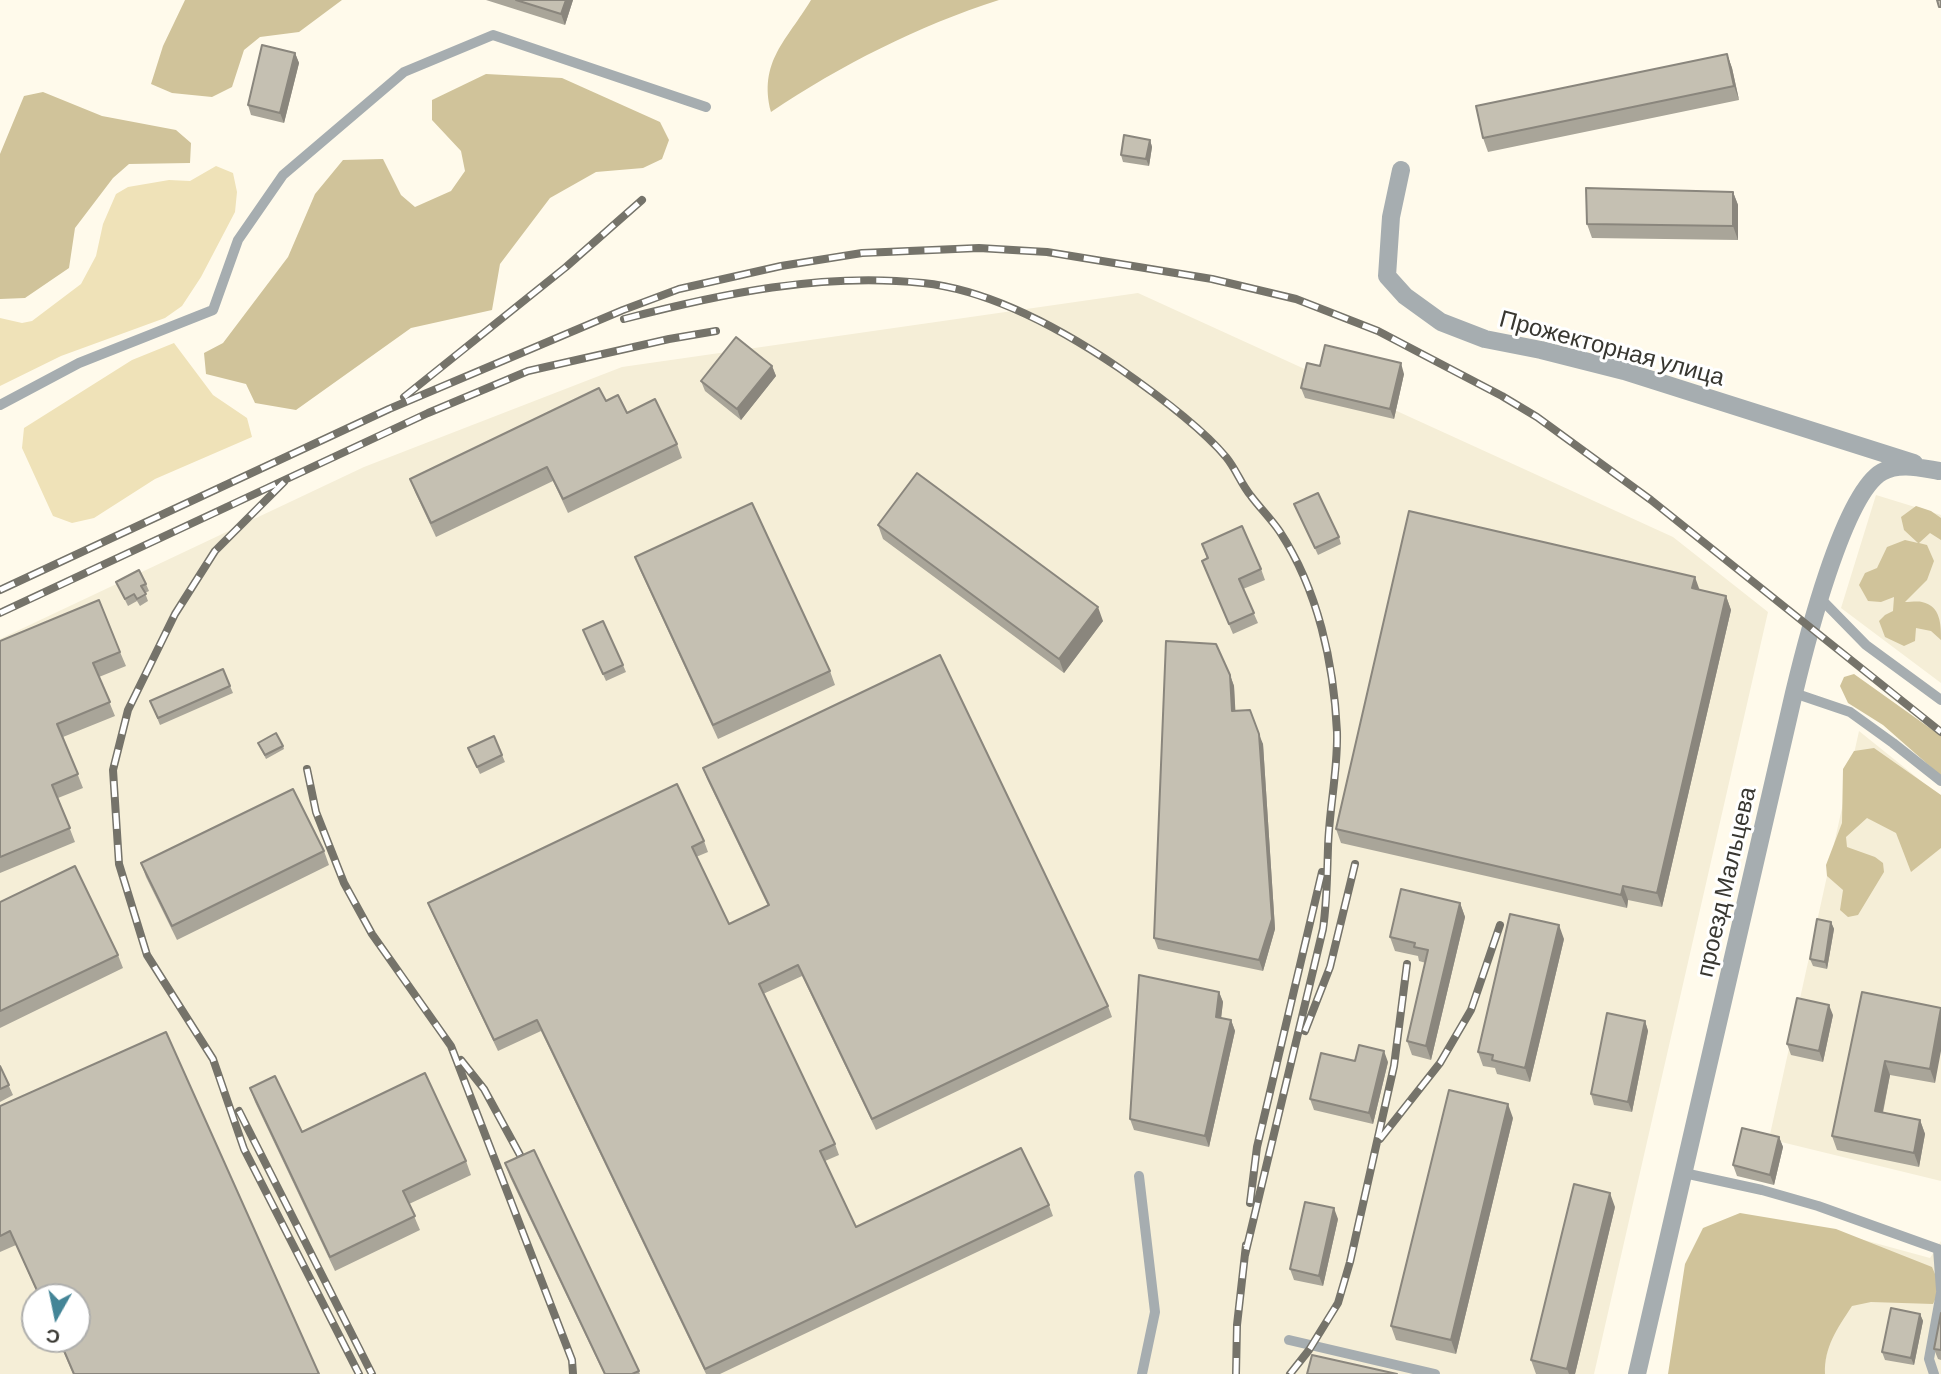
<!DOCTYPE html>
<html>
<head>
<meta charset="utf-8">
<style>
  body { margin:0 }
  #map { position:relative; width:1941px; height:1374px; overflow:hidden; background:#fffaeb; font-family:Barlow,sans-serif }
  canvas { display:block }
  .north { position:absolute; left:21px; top:1283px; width:70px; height:70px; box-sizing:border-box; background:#fff; border:2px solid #afafad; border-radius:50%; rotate:189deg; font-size:19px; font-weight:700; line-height:28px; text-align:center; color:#383731 }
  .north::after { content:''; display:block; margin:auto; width:24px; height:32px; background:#448597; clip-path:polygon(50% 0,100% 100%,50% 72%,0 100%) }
</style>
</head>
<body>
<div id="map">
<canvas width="1941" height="1374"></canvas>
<div class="north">С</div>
</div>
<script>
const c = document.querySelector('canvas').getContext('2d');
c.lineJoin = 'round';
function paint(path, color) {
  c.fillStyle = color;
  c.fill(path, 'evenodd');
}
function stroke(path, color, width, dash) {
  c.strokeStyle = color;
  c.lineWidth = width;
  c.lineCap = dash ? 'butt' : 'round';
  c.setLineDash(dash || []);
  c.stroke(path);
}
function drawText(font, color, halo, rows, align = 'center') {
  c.font = font + ' Barlow,sans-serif';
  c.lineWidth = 6;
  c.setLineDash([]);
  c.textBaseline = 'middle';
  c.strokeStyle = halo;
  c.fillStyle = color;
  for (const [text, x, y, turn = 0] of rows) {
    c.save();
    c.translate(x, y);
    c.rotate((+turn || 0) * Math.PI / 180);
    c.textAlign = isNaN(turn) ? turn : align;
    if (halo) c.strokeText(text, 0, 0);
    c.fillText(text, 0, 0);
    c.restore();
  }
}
const built = new Path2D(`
  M 1138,293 L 1673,537 L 1768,612 L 1594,1374 L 0,1374 L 0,639 L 364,467 L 622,367 ZM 35,1297 L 77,1297 L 77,1339 L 35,1339 Z
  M 1876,495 L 1941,515 L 1941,683 L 1841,608 Z
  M 1859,731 L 1941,797 L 1941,1181 L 1769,1139 Z
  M 1853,1237 L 1930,1258 L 1941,1241 L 1941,1374 L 1822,1374 Z`);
const green = new Path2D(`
  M 216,166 L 233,173 L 237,192 L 235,212 L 201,277 L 182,306 L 165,318 L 61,356 L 0,386 L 0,318 L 22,323 L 32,321 L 81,284 L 96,256 L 103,224 L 116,194 L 128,187 L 169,180 L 190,181 Z
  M 174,343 L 213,395 L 247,418 L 252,437 L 155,479 L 94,518 L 72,523 L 53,516 L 22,448 L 24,428 L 132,360 Z`);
const forest = new Path2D(`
  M 185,0 L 342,0 L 299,32 L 260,37 L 244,50 L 232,87 L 212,97 L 172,93 L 151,84 L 163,46 Z
  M 811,0 L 999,0 C 918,26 841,65 771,112 C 758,62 787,40 811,0 Z
  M 486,74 L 562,78 L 660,122 L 669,140 L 662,159 L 643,168 L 596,172 L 550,198 L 500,264 L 492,310 L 411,328 L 296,410 L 255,403 L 246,384 L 206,374 L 204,353 L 223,343 L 288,257 L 315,194 L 343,160 L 383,159 L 401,195 L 415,207 L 451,191 L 465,171 L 461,151 L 432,120 L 432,100 Z
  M 43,92 L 102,116 L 176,130 L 191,143 L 190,163 L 129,164 L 113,178 L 75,228 L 69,268 L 25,298 L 0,299 L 0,154 L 24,96 Z
  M 1916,506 L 1931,511 L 1941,518 L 1941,540 L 1930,533 L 1919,543 L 1927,545 L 1934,561 L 1927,580 L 1905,602 C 1910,602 1918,601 1922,602 C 1941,606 1941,625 1941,640 L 1931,631 L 1916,628 L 1915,641 L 1904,646 L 1885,637 L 1879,621 L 1885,615 L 1893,611 L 1894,597 L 1881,602 L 1868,601 L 1859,585 L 1865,573 L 1877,568 L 1887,547 L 1905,540 L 1918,543 L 1904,530 L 1901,517 Z
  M 1854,674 L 1941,736 L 1941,776 L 1883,725 L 1848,703 L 1840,686 L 1844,677 Z
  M 1874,748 L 1941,795 L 1941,848 L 1911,872 L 1896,833 L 1867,818 L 1846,837 L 1847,847 L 1875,857 L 1883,863 L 1884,872 L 1858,915 L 1848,917 L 1840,910 L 1843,890 L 1827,876 L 1826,865 L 1842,823 L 1843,769 L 1854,751 Z
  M 1740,1213 L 1836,1229 L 1932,1267 L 1941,1288 L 1933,1304 L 1871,1302 L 1852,1306 C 1837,1329 1824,1347 1825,1374 L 1668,1374 L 1685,1264 L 1703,1228 Z`);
const lane = new Path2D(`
  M 0,405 L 79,363 L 213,310 L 238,240 L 283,175 L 404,72 L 493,35 L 706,107
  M 1819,597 L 1866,645 L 1941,700
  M 1794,693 L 1850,712 L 1893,743 L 1941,781
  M 1684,1173 L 1762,1190 L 1818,1206 L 1938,1249 L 1941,1290
  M 1139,1176 L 1155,1312 L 1142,1374
  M 1289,1340 L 1435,1374
  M 1934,1374 L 1929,1359 L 1941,1293`);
const street = new Path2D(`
  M 1401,170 L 1391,217 L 1387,276 L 1405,296 L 1441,322 L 1485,339 L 1541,350 L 1624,371 L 1914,463
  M 1637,1374 L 1794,693 C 1805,647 1843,494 1882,472 C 1899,462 1921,468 1939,471`);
const rail = new Path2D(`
  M 624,319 C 720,294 823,272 923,283 C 990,290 1063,330 1119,368 C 1152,391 1200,426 1226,457 C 1236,469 1241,484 1251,496 C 1260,508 1272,520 1280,532 C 1318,590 1334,664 1337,732 C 1338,771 1329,809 1328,848 C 1327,876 1327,901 1323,929 L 1245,1255
  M 404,397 L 566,267 L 642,200
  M 284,482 L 215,551 L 175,614 L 128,710 L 113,770 L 119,864 L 147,955 L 213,1059 L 244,1149 L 359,1374
  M 0,590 L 389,409 L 623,310 L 679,289 L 781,266 L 862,253 L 979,248 L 1047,252 L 1212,279 L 1296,299 L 1378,331 L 1502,396 L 1537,417 L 1651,500 L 1941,732
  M 0,613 L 428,413 L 528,371 L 669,339 L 716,331
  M 307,769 L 316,812 L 344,883 L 372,934 L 451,1046 L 572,1360 L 573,1374
  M 1305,1031 L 1330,967 L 1355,864
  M 461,1060 L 484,1089 L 520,1155
  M 239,1111 L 372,1374
  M 1380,1139 L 1440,1063 L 1471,1010 L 1500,925
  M 1250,1203 L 1257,1147 L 1322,872
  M 1236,1374 L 1237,1325 L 1246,1245
  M 1290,1374 L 1309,1350 L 1338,1303 L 1350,1262 L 1394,1066 L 1407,964`);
const wall = new Path2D(`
  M 486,0 L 573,0 L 565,25 Z
  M 295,53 L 299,63 L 284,123 L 251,115 L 248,105 Z
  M 1727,54 L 1732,68 L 1739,100 L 1488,152 L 1483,138 Z
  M 1150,140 L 1152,147 L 1149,166 L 1123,162 L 1121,155 Z
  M 1733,192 L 1738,205 L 1738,240 L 1592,238 L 1587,224 Z
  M 772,366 L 776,376 L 741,420 L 705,391 L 701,381 Z
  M 1320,366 L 1404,374 L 1394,419 L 1305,398 L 1301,388 Z
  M 606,401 L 627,413 L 677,444 L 682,458 L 568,513 L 553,481 L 436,537 L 415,492 L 410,479 Z
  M 1294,504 L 1339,537 L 1341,544 L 1318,555 Z
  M 878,525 L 1103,621 L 1064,673 L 883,539 Z
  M 1202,544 L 1261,569 L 1265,580 L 1243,589 L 1258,623 L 1233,634 L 1202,561 L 1207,559 Z
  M 635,557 L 830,671 L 835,685 L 718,739 L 640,570 Z
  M 116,582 L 146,584 L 149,591 L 145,593 L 148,601 L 140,606 L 137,601 L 128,606 Z
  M 1699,590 L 1726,596 L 1731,610 L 1662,907 L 1628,900 L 1627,908 L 1341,843 L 1336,829 Z
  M 583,630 L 623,665 L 626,672 L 606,681 Z
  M 0,641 L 120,652 L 126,666 L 99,677 L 115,716 L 63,737 L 83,788 L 58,798 L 75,842 L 0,873 Z
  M 1230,675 L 1234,686 L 1235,711 L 1263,744 L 1275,929 L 1263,971 L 1158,949 L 1154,938 Z
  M 230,686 L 233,693 L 160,725 L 153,708 Z
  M 258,743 L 283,746 L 284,749 L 266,759 Z
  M 468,748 L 502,755 L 505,762 L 480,774 Z
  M 703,768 L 1108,1006 L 1112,1017 L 876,1130 L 802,976 L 763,994 L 835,1144 L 839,1155 L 825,1161 L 856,1227 L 1049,1205 L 1053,1216 L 720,1374 L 706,1374 L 541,1031 L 498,1051 L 432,913 L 428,903 L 704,841 L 708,852 L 696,857 L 729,924 L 768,906 L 707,779 Z
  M 324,851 L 329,865 L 177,940 L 146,877 L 141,863 Z
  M 0,902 L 118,955 L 123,968 L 0,1028 Z
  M 1460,903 L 1465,917 L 1431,1060 L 1412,1055 L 1407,1041 L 1426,963 L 1419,961 L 1418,956 L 1395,951 L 1390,937 Z
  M 1831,922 L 1834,929 L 1827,969 L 1813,966 L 1810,959 Z
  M 1564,939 L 1530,1082 L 1497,1074 L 1495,1068 L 1483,1066 L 1478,1052 Z
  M 1219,992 L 1223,1002 L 1221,1018 L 1231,1020 L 1235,1031 L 1209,1147 L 1134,1130 L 1130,1119 Z
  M 1862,992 L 1941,1008 L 1935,1083 L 1890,1075 L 1883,1113 L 1920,1120 L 1925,1134 L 1919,1167 L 1837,1150 L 1832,1136 Z
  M 1833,1015 L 1823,1062 L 1791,1055 L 1787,1044 Z
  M 1645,1021 L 1648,1031 L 1632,1112 L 1594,1105 L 1591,1094 Z
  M 1388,1062 L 1373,1124 L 1314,1110 L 1310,1099 Z
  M 0,1066 L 13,1095 L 0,1102 Z
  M 250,1088 L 302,1132 L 466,1161 L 471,1175 L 409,1204 L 420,1230 L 335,1271 L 255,1102 Z
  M 0,1106 L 319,1374 L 73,1374 L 58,1339 L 77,1339 L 77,1297 L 39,1297 L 16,1245 L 0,1252 Z
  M 1513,1118 L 1456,1354 L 1396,1340 L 1391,1326 Z
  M 1779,1137 L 1783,1147 L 1774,1185 L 1737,1176 L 1733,1165 Z
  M 534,1150 L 640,1374 L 604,1374 L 510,1177 L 505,1163 Z
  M 1615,1207 L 1575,1374 L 1536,1374 L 1531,1360 Z
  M 1338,1219 L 1323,1286 L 1294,1280 L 1290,1269 Z
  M 1941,1313 L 1941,1360 L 1938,1359 L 1934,1349 Z
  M 1920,1314 L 1923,1321 L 1914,1365 L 1885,1360 L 1882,1352 Z`);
const shadedWall = new Path2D(`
  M 566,0 L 573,0 L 565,25 L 561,14 Z
  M 295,53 L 299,63 L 284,123 L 280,113 Z
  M 1727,54 L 1732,68 L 1739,100 L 1734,86 Z
  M 1150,140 L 1152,147 L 1149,166 L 1146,159 Z
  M 1733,192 L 1738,205 L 1738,240 L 1733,226 Z
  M 1401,363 L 1404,374 L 1394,419 L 1390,409 Z
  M 772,366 L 776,376 L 741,420 L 737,409 Z
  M 1695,577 L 1700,591 L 1692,588 Z
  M 1726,596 L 1731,610 L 1662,907 L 1657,893 Z
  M 1098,607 L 1103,621 L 1064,673 L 1059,659 Z
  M 1230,675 L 1234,686 L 1236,721 L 1232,711 Z
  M 1259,734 L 1263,744 L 1275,929 L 1263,971 L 1259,960 Z
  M 1623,886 L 1628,900 L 1627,908 L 1621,895 Z
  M 1460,903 L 1465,917 L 1431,1060 L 1426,1046 Z
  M 1831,922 L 1834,929 L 1827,969 L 1825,962 Z
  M 1559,925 L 1564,939 L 1530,1082 L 1525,1068 Z
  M 1219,992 L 1223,1002 L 1220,1027 L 1216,1017 Z
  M 1829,1005 L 1833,1015 L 1823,1062 L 1819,1051 Z
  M 1941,1010 L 1941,1051 L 1935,1083 L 1930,1069 Z
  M 1231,1020 L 1235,1031 L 1209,1147 L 1205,1136 Z
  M 1645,1021 L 1648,1031 L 1632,1112 L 1628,1102 Z
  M 1384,1051 L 1388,1062 L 1373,1124 L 1369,1113 Z
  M 1885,1061 L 1890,1075 L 1880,1125 L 1875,1111 Z
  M 1508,1104 L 1513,1118 L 1456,1354 L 1451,1340 Z
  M 1920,1120 L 1925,1134 L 1919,1167 L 1914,1153 Z
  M 1779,1137 L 1783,1147 L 1774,1185 L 1770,1175 Z
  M 1610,1193 L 1615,1207 L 1575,1374 L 1569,1374 L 1567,1369 Z
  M 1334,1208 L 1338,1219 L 1323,1286 L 1319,1276 Z
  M 1920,1314 L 1923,1321 L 1914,1365 L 1911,1358 Z`);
const building = new Path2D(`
  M 516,0 L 566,0 L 561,14 Z
  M 1937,0 L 1941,0 L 1941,7 L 1939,7 Z
  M 262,45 L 295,53 L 280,113 L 248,105 Z
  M 1727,54 L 1734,86 L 1483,138 L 1476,106 Z
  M 1124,135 L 1150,140 L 1146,159 L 1121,155 Z
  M 1586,188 L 1733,192 L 1733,226 L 1587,224 Z
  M 736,337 L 772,366 L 737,409 L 701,381 Z
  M 1325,345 L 1401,363 L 1390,409 L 1301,388 L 1307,363 L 1320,366 Z
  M 599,388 L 606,401 L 618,395 L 627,413 L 655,399 L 677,444 L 563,499 L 547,467 L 431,523 L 410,479 Z
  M 917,473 L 1098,607 L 1059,659 L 878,525 Z
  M 1318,493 L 1339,537 L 1315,548 L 1294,504 Z
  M 752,503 L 830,671 L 713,725 L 635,557 Z
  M 1409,511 L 1695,577 L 1692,588 L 1726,596 L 1657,893 L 1623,886 L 1621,895 L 1336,829 Z
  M 1242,526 L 1261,569 L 1239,579 L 1254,613 L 1229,624 L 1202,561 L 1208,558 L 1202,544 Z
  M 139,570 L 146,584 L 141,586 L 146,594 L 137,599 L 134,594 L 125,599 L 116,582 Z
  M 99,600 L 120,652 L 93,663 L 110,702 L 57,724 L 78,774 L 52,785 L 70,828 L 0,857 L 0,641 Z
  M 603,621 L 623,665 L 603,674 L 583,630 Z
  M 1166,641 L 1216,644 L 1230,675 L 1232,711 L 1250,710 L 1259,734 L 1272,919 L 1259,960 L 1154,938 Z
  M 940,655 L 1108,1006 L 872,1119 L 798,965 L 759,984 L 835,1144 L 820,1151 L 856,1227 L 1021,1148 L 1049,1205 L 705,1369 L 537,1020 L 494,1040 L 428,903 L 677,784 L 704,841 L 692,847 L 729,924 L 769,905 L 703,768 Z
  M 223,669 L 230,686 L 158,718 L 150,701 Z
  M 276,733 L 283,746 L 265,755 L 258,743 Z
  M 494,736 L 502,755 L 477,767 L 468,748 Z
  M 293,789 L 324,851 L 172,926 L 141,863 Z
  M 75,866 L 118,955 L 0,1011 L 0,902 Z
  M 1401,889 L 1460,903 L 1426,1046 L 1407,1041 L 1428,950 L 1414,947 L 1415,943 L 1390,937 Z
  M 1510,914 L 1559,925 L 1525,1068 L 1492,1060 L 1493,1055 L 1478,1052 Z
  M 1817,919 L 1831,922 L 1825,962 L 1810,959 Z
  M 1139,975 L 1219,992 L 1216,1017 L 1231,1020 L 1205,1136 L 1130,1119 Z
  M 1862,992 L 1941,1008 L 1930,1069 L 1885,1061 L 1875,1111 L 1920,1120 L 1914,1153 L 1832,1136 Z
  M 1797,998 L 1829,1005 L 1819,1051 L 1787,1044 Z
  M 1607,1013 L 1645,1021 L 1628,1102 L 1591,1094 Z
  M 166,1032 L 319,1374 L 74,1374 L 59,1339 L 77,1339 L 77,1297 L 40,1297 L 10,1231 L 0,1236 L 0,1106 Z
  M 1359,1045 L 1384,1051 L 1369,1113 L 1310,1099 L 1321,1053 L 1355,1061 Z
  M 0,1066 L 9,1085 L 0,1089 Z
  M 425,1073 L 466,1161 L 403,1191 L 415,1216 L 330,1257 L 250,1088 L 275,1076 L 302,1132 Z
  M 1449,1090 L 1508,1104 L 1451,1340 L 1391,1326 Z
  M 1742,1128 L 1779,1137 L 1770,1175 L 1733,1165 Z
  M 534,1150 L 639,1371 L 632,1374 L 605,1374 L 505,1163 Z
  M 1574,1184 L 1610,1193 L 1567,1369 L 1531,1360 Z
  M 1305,1202 L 1334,1208 L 1319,1276 L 1290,1269 Z
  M 1891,1308 L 1920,1314 L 1911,1358 L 1882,1352 Z
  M 1941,1313 L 1941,1350 L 1934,1349 Z
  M 1312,1355 L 1397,1374 L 1307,1374 Z`);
const streetNames = [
  ["Прожекторная улица",1612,348,15],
  ["проезд Мальцева",1726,882,-77]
];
paint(built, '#f5eed7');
paint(green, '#efe2b8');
paint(forest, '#d0c39a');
stroke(lane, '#a6adb0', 10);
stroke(street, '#a6adb0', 18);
stroke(rail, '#75736a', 8);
stroke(rail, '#fff', 5, [16]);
paint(wall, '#a9a599');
paint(shadedWall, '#8a867d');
paint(building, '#c5c0b2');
stroke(building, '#8a867d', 2);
drawText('24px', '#383731', '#fff', streetNames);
</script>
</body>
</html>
